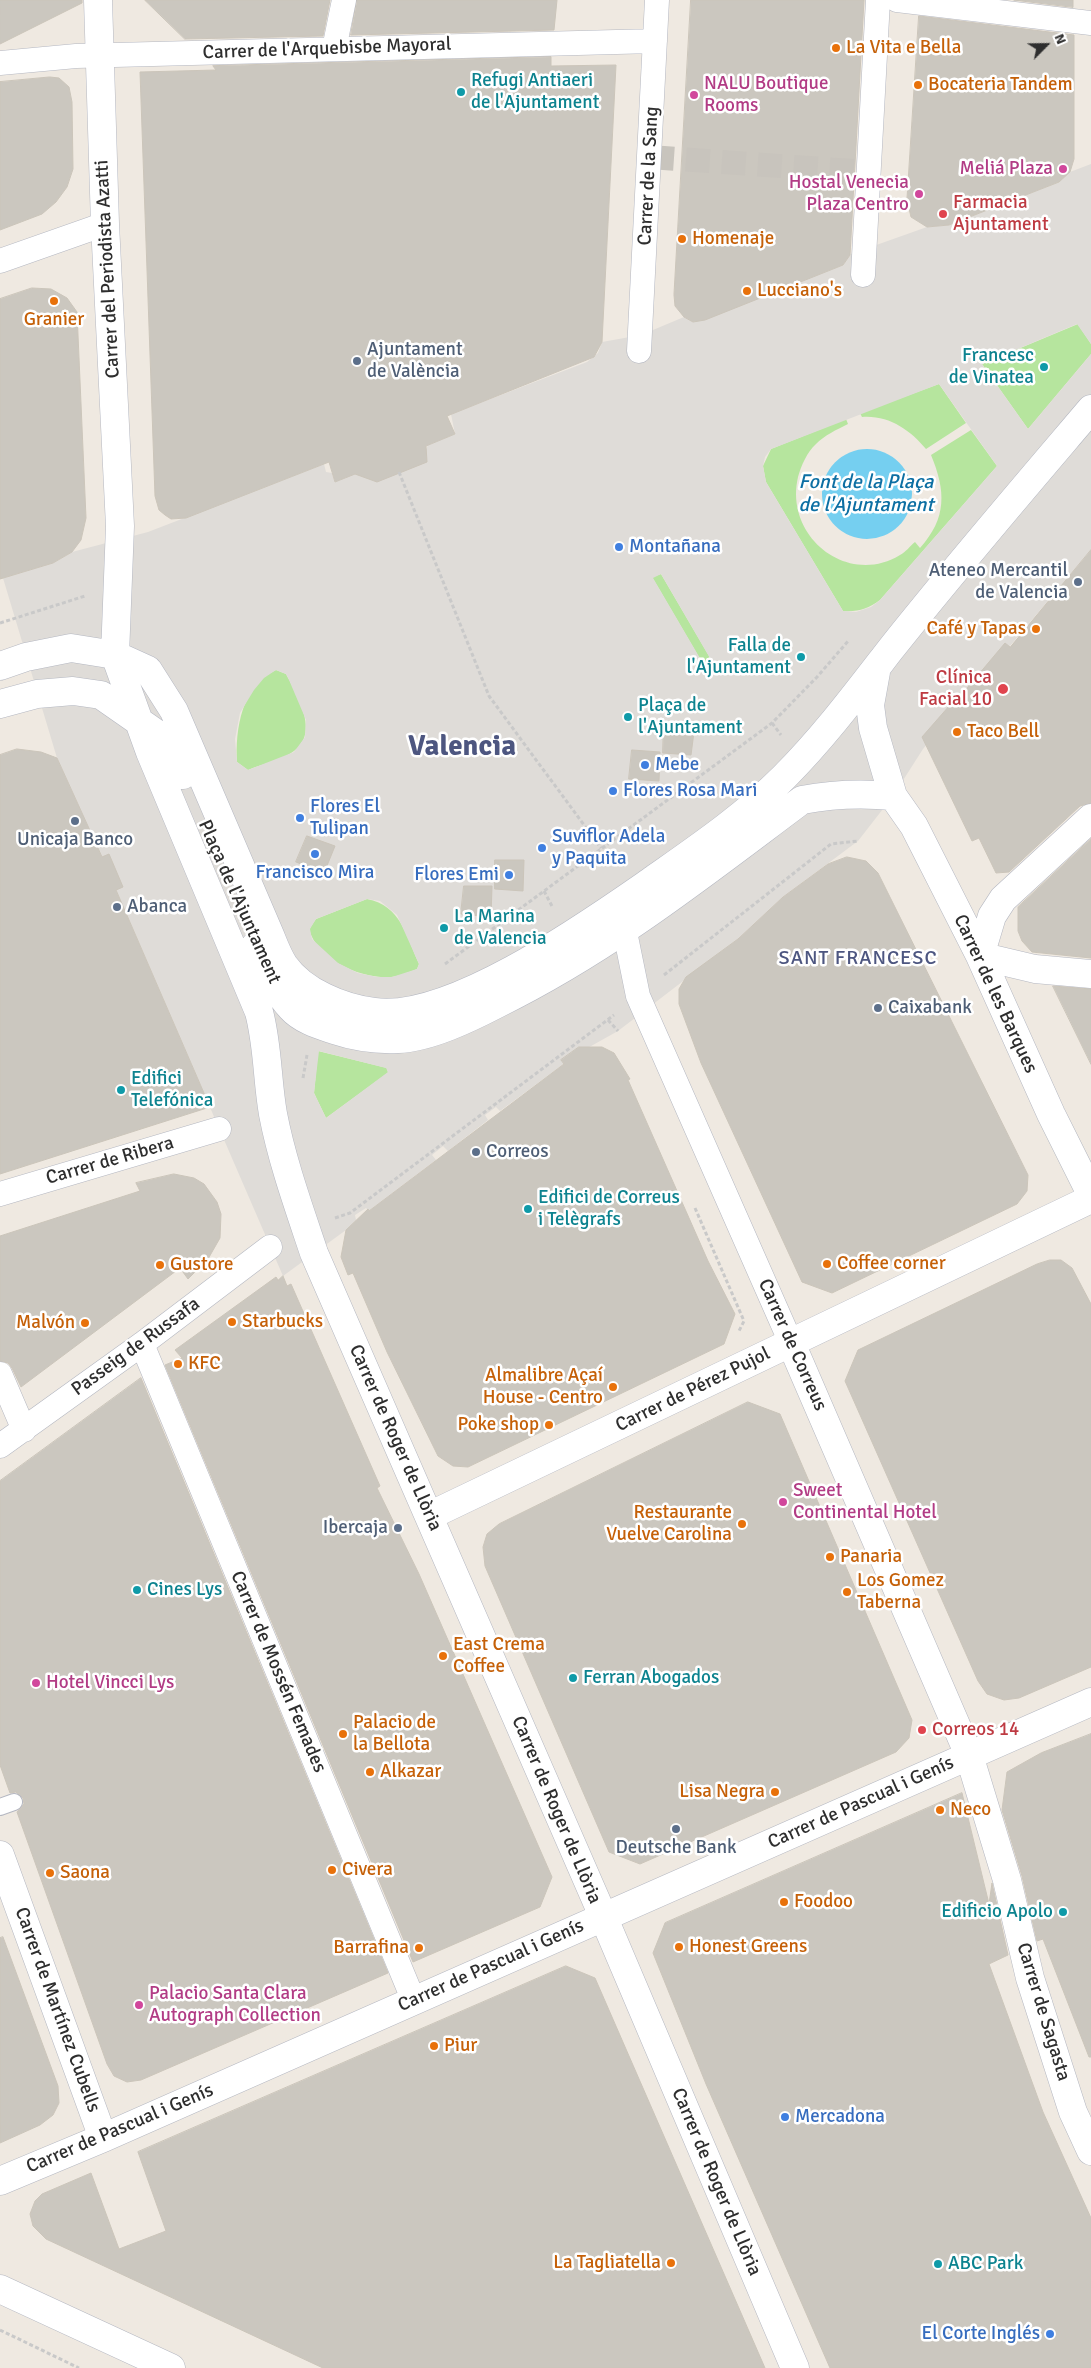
<!DOCTYPE html>
<html>
<head>
<meta charset="utf-8">
<style>
  body { margin:0 }
  #map { position:relative; width:1091px; height:2368px; overflow:hidden; background:#efe9e1; font-family:Signika,sans-serif }
  canvas { display:block }
  .north { position:absolute; left:1021px; top:20px; width:50px; height:50px; -webkit-text-stroke:4px #fff; paint-order:stroke; rotate:67deg; font-size:14px; font-weight:700; line-height:20px; text-align:center; color:#2e2e2e }
  .north::after { content:''; display:block; margin:auto; width:18px; height:22px; background:#2e2e2e; clip-path:polygon(50% 0,100% 100%,50% 72%,0 100%) }
</style>
</head>
<body>
<div id="map">
<canvas width="1091" height="2368"></canvas>
<div class="north">N</div>
</div>
<script>
const c = document.querySelector('canvas').getContext('2d');
c.lineJoin = 'round';
function paint(path, color) {
  c.fillStyle = color;
  c.fill(path, 'evenodd');
}
function stroke(path, color, width, dash) {
  c.strokeStyle = color;
  c.lineWidth = width;
  c.lineCap = dash ? 'butt' : 'round';
  c.setLineDash(dash || []);
  c.stroke(path);
}
function drawText(font, color, halo, rows, align = 'center') {
  c.font = font + ' Signika,sans-serif';
  c.lineWidth = 5;
  c.setLineDash([]);
  c.textBaseline = 'middle';
  c.strokeStyle = halo;
  c.fillStyle = color;
  for (const [text, x, y, turn = 0] of rows) {
    c.save();
    c.translate(x, y);
    c.rotate((+turn || 0) * Math.PI / 180);
    c.textAlign = isNaN(turn) ? turn : align;
    if (halo) c.strokeText(text, 0, 0);
    c.fillText(text, 0, 0);
    c.restore();
  }
}
const green = new Path2D(`
  M 1078,324 L 1091,344 L 1091,354 L 1028,429 L 982,364 Z
  M 939,384 L 966,423 L 926,449 C 910,430 889,415 862,417 L 860,413 Z
  M 846,419 L 848,424 C 836,430 825,435 816,444 C 807,452 801,466 798,477 C 784,537 848,587 900,555 C 906,552 910,546 915,542 L 920,548 C 947,518 946,491 931,455 L 971,430 L 997,466 L 880,600 C 868,609 858,612 843,611 L 766,482 L 763,466 L 771,449 Z
  M 661,574 L 712,661 L 704,666 L 652,577 Z
  M 276,670 L 286,674 C 297,694 320,733 294,751 C 282,760 262,764 248,770 L 237,762 C 235,730 242,684 276,670 Z
  M 367,899 C 401,906 406,935 419,964 L 417,969 C 409,972 400,976 391,977 C 361,979 317,960 309,929 L 316,919 Z
  M 318,1051 L 387,1068 L 388,1073 L 326,1118 L 314,1093 Z`);
const plaza = new Path2D(`
  M 1091,164 L 1091,344 L 1077,324 L 982,364 L 1028,429 L 1091,354 L 1091,550 L 923,749 L 893,796 L 858,841 L 783,897 L 738,939 L 618,1031 L 575,1055 L 572,1052 L 562,1060 L 564,1064 L 500,1111 L 496,1107 L 485,1115 L 488,1120 L 448,1151 L 443,1146 L 432,1155 L 436,1160 L 369,1211 L 366,1208 L 355,1215 L 356,1220 L 346,1230 L 283,1276 L 109,874 L 57,758 L 3,578 L 53,563 L 72,552 L 148,532 L 324,464 L 326,472 L 332,473 L 335,482 L 358,472 L 425,461 L 425,451 L 428,445 L 455,434 L 451,414 L 587,362 L 598,353 L 602,342 L 641,335 L 684,317 L 693,322 L 843,265 L 851,254 L 927,227 L 949,225 L 1059,182 L 1070,172 ZM 939,384 L 997,466 L 880,600 L 871,607 L 856,612 L 843,611 L 766,482 L 763,466 L 765,457 L 771,449 ZM 661,574 L 711,660 L 704,665 L 653,578 ZM 276,670 L 286,674 L 289,680 L 306,720 L 305,737 L 294,752 L 248,770 L 237,762 L 235,739 L 240,713 L 254,690 L 264,678 ZM 367,899 L 380,901 L 397,915 L 419,964 L 417,969 L 392,977 L 377,977 L 358,973 L 338,963 L 312,939 L 310,929 L 316,919 ZM 319,1051 L 386,1068 L 388,1072 L 326,1118 L 314,1093 Z`);
const water = new Path2D(`
  M822 494a45 45 0 1 1 90 0a45 45 0 1 1-90 0Z`);
const building = new Path2D(`
  M 0,0 L 82,0 L 82,3 L 0,44 Z
  M 145,0 L 330,0 L 323,36 L 185,39 Z
  M 357,0 L 557,0 L 554,30 L 351,35 Z
  M 691,0 L 864,0 L 850,255 L 843,265 L 705,320 L 693,322 L 684,317 L 675,306 L 674,295 Z
  M 1014,0 L 1073,0 L 1073,7 Z
  M 919,16 L 1074,35 L 1074,159 L 1070,172 L 1059,182 L 949,225 L 927,227 L 911,217 L 907,200 Z
  M 551,57 L 551,66 L 616,65 L 602,342 L 594,357 L 447,416 L 455,434 L 426,446 L 427,462 L 377,482 L 355,474 L 335,482 L 329,462 L 186,518 L 171,519 L 165,515 L 159,510 L 155,496 L 140,72 L 216,70 L 213,66 Z
  M 50,77 L 59,78 L 69,87 L 72,102 L 73,169 L 67,187 L 56,202 L 42,214 L 0,230 L 0,82 Z
  M 32,288 L 51,289 L 67,298 L 77,312 L 86,518 L 81,540 L 72,552 L 53,563 L 0,579 L 0,299 Z
  M 1091,550 L 1091,803 L 1080,806 L 1009,872 L 996,873 L 979,838 L 972,841 L 922,737 L 950,705 L 952,706 L 1005,643 L 1010,647 Z
  M 664,724 L 695,724 L 691,755 L 663,753 Z
  M 17,749 L 41,752 L 57,758 L 102,857 L 109,854 L 123,887 L 116,890 L 210,1107 L 0,1174 L 0,755 Z
  M 632,750 L 660,752 L 659,781 L 629,779 Z
  M 307,836 L 335,846 L 324,873 L 296,862 Z
  M 1091,839 L 1091,958 L 1032,952 L 1022,941 L 1018,931 L 1018,907 Z
  M 847,857 L 866,861 L 878,873 L 1028,1175 L 1027,1191 L 1017,1204 L 832,1293 L 802,1282 L 701,1063 L 679,1004 L 679,989 L 686,977 L 738,939 L 783,897 L 828,864 Z
  M 495,860 L 524,860 L 523,891 L 495,889 Z
  M 464,886 L 492,886 L 491,917 L 461,914 Z
  M 1053,986 L 1091,989 L 1091,1064 Z
  M 579,1047 L 602,1047 L 614,1053 L 630,1079 L 628,1080 L 708,1261 L 735,1314 L 724,1344 L 468,1467 L 453,1466 L 438,1456 L 387,1352 L 353,1273 L 348,1275 L 341,1257 L 346,1230 L 368,1209 L 369,1211 L 564,1064 L 561,1060 Z
  M 174,1174 L 194,1178 L 204,1184 L 217,1202 L 221,1214 L 220,1238 L 208,1259 L 188,1279 L 180,1268 L 21,1387 L 12,1368 L 8,1363 L 0,1361 L 0,1236 L 140,1191 L 136,1183 Z
  M 1050,1260 L 1061,1260 L 1072,1268 L 1091,1304 L 1091,1667 L 1019,1698 L 1004,1700 L 987,1694 L 978,1681 L 845,1381 L 858,1350 L 1037,1264 Z
  M 283,1276 L 287,1286 L 291,1284 L 313,1334 L 380,1486 L 377,1488 L 419,1574 L 552,1877 L 540,1907 L 413,1962 L 165,1365 L 182,1358 L 175,1350 L 276,1277 L 278,1280 Z
  M 141,1378 L 388,1973 L 141,2080 L 127,2082 L 114,2076 L 107,2064 L 17,1812 L 24,1804 L 23,1798 L 16,1792 L 10,1793 L 0,1765 L 0,1481 Z
  M 748,1402 L 780,1414 L 912,1720 L 909,1738 L 896,1752 L 640,1864 L 609,1852 L 485,1566 L 483,1547 L 487,1534 L 499,1524 Z
  M 1091,1734 L 1091,2057 L 1089,2057 L 1043,1939 L 1037,1941 L 1022,1876 L 1002,1810 L 1007,1772 L 1041,1753 Z
  M 962,1793 L 989,1904 L 992,1883 L 1008,1955 L 989,1964 L 1043,2112 L 1091,2218 L 1091,2368 L 830,2368 L 706,2084 L 653,1953 L 665,1923 Z
  M 3,1937 L 58,2086 L 59,2103 L 53,2115 L 40,2125 L 0,2143 L 0,1938 Z
  M 566,1966 L 595,1978 L 765,2368 L 323,2368 L 46,2239 L 33,2226 L 30,2214 L 35,2201 L 42,2194 L 91,2173 L 119,2249 L 166,2231 L 138,2152 Z`);
const pedestrianTunnel = new Path2D(`
  M 650,157 L 867,172`);
const path = new Path2D(`
  M 399,472 L 489,696 L 601,848
  M 0,623 L 85,596
  M 772,723 L 781,735
  M 544,891 L 553,908
  M 445,964 L 772,723 L 817,677 L 849,640
  M 664,975 L 831,844 L 858,841
  M 608,1020 L 618,1031
  M 303,1078 L 307,1055
  M 695,1208 L 744,1321 L 739,1331
  M 335,1218 L 350,1213 L 614,1015
  M 0,2330 L 79,2368`);
const service = new Path2D(`
  M 0,1807 L 14,1802`);
const pedestrian = new Path2D(`
  M 897,0 L 1091,23
  M 334,49 L 344,0
  M 0,63 L 76,56 L 655,41
  M 0,261 L 105,224
  M 863,275 L 878,0
  M 639,351 L 657,0
  M 625,932 L 638,996 L 791,1343
  M 0,1194 L 219,1129
  M 142,1344 L 413,1999
  M 0,1374 L 24,1430
  M 0,1446 L 142,1344 L 270,1247`);
const minor = new Path2D(`
  M 98,0 L 105,224 L 120,526 L 115,655 L 150,752 L 259,1012 C 268,1046 267,1080 273,1114 C 282,1161 299,1208 314,1253 L 603,1916 L 795,2368
  M 0,666 L 26,657 L 71,648 L 115,655 L 148,670 L 174,711 L 270,935 C 274,945 278,956 284,965 C 303,992 342,1008 374,1012 C 451,1023 592,922 654,879 C 698,848 745,816 784,777 C 823,738 856,694 890,650 C 955,568 1023,489 1091,409
  M 876,672 L 870,705 L 873,728 L 893,796 L 914,826 L 980,956 L 1051,1114 L 1091,1194
  M 0,704 L 37,694 L 73,691 L 101,695 L 167,741 L 183,775
  M 255,946 C 265,967 275,991 291,1008 C 302,1020 319,1025 334,1030 C 355,1037 376,1040 398,1039 C 429,1038 470,1018 497,1004 C 609,949 703,874 802,800 C 833,794 862,793 893,796
  M 980,956 L 992,916 L 1003,899 L 1091,818
  M 980,956 L 1035,969 L 1091,974
  M 791,1343 L 969,1755 L 1007,1880 L 1030,1978 L 1073,2112 L 1091,2151
  M 429,1516 L 1091,1199
  M 0,1855 L 103,2138
  M 0,2181 L 103,2138 L 1091,1702`);
const secondary = new Path2D(`
  M 0,2289 L 171,2368`);
const markers = [
  [836,48,5,"#e8710a"],
  [918,85,5,"#e8710a"],
  [461,92,5,"#0f9aa8"],
  [694,95,5,"#d1479c"],
  [1063,169,5,"#d1479c"],
  [919,194,5,"#d1479c"],
  [943,214,5,"#e0444e"],
  [682,239,5,"#e8710a"],
  [747,291,5,"#e8710a"],
  [54,301,5,"#e8710a"],
  [357,361,5,"#5c6f8a"],
  [1044,367,5,"#0f9aa8"],
  [619,547,5,"#3f7fe0"],
  [1078,582,5,"#5c6f8a"],
  [1036,629,5,"#e8710a"],
  [801,657,5,"#0f9aa8"],
  [1003,689,6,"#e0444e"],
  [628,717,5,"#0f9aa8"],
  [957,732,5,"#e8710a"],
  [645,765,5,"#3f7fe0"],
  [613,791,5,"#3f7fe0"],
  [300,818,5,"#3f7fe0"],
  [75,821,5,"#5c6f8a"],
  [542,848,5,"#3f7fe0"],
  [315,854,5,"#3f7fe0"],
  [509,875,5,"#3f7fe0"],
  [117,907,5,"#5c6f8a"],
  [444,928,5,"#0f9aa8"],
  [878,1008,5,"#5c6f8a"],
  [121,1090,5,"#0f9aa8"],
  [476,1152,5,"#5c6f8a"],
  [528,1209,5,"#0f9aa8"],
  [827,1264,5,"#e8710a"],
  [160,1265,5,"#e8710a"],
  [232,1322,5,"#e8710a"],
  [85,1323,5,"#e8710a"],
  [178,1364,5,"#e8710a"],
  [613,1387,5,"#e8710a"],
  [549,1425,5,"#e8710a"],
  [783,1502,5,"#d1479c"],
  [742,1524,5,"#e8710a"],
  [398,1528,5,"#5c6f8a"],
  [830,1557,5,"#e8710a"],
  [137,1590,5,"#0f9aa8"],
  [847,1592,5,"#e8710a"],
  [443,1656,5,"#e8710a"],
  [573,1678,5,"#0f9aa8"],
  [36,1683,5,"#d1479c"],
  [922,1730,5,"#e0444e"],
  [343,1734,5,"#e8710a"],
  [370,1772,5,"#e8710a"],
  [775,1792,5,"#e8710a"],
  [940,1810,5,"#e8710a"],
  [676,1829,5,"#5c6f8a"],
  [332,1870,5,"#e8710a"],
  [50,1873,5,"#e8710a"],
  [784,1902,5,"#e8710a"],
  [1063,1912,5,"#0f9aa8"],
  [679,1947,5,"#e8710a"],
  [419,1948,5,"#e8710a"],
  [139,2005,5,"#d1479c"],
  [434,2046,5,"#e8710a"],
  [785,2117,5,"#3f7fe0"],
  [671,2263,5,"#e8710a"],
  [938,2264,5,"#0f9aa8"],
  [1050,2334,5,"#3f7fe0"]
];
const foodNames = [
  ["La Vita e Bella",846,48],
  ["Bocateria Tandem",928,85],
  ["Homenaje",692,239],
  ["Lucciano's",757,291],
  ["Granier",54,320,"center"],
  ["Café y Tapas",1026,629,"right"],
  ["Taco Bell",967,732],
  ["Coffee corner",837,1264],
  ["Gustore",170,1265],
  ["Starbucks",242,1322],
  ["Malvón",75,1323,"right"],
  ["KFC",188,1364],
  ["Almalibre Açaí",603,1376,"right"],
  ["House - Centro",603,1398,"right"],
  ["Poke shop",539,1425,"right"],
  ["Restaurante",732,1513,"right"],
  ["Vuelve Carolina",732,1535,"right"],
  ["Panaria",840,1557],
  ["Los Gomez",857,1581],
  ["Taberna",857,1603],
  ["East Crema",453,1645],
  ["Coffee",453,1667],
  ["Palacio de",353,1723],
  ["la Bellota",353,1745],
  ["Alkazar",380,1772],
  ["Lisa Negra",765,1792,"right"],
  ["Neco",950,1810],
  ["Civera",342,1870],
  ["Saona",60,1873],
  ["Foodoo",794,1902],
  ["Honest Greens",689,1947],
  ["Barrafina",409,1948,"right"],
  ["Piur",444,2046],
  ["La Tagliatella",661,2263,"right"]
];
const streetNames = [
  ["Carrer de l'Arquebisbe Mayoral",327,49,-2],
  ["Carrer de la Sang",649,176,-87],
  ["Carrer del Periodista Azatti",108,269,-93],
  ["Plaça de l'Ajuntament",239,902,66],
  ["Carrer de les Barques",995,994,65],
  ["Carrer de Ribera",110,1161,-16],
  ["Carrer de Correus",792,1345,66],
  ["Passeig de Russafa",136,1347,-36],
  ["Carrer de Pérez Pujol",693,1390,-26],
  ["Carrer de Roger de Llòria",395,1438,66],
  ["Carrer de Mossén Femades",278,1672,67],
  ["Carrer de Pascual i Genís",861,1803,-24],
  ["Carrer de Roger de Llòria",556,1810,67],
  ["Carrer de Pascual i Genís",491,1966,-24],
  ["Carrer de Martínez Cubells",57,2010,70],
  ["Carrer de Sagasta",1043,2012,73],
  ["Carrer de Pascual i Genís",120,2129,-23],
  ["Carrer de Roger de Llòria",716,2182,67]
];
const cultureNames = [
  ["Refugi Antiaeri",471,81],
  ["de l'Ajuntament",471,103],
  ["Francesc",1034,356,"right"],
  ["de Vinatea",1034,378,"right"],
  ["Falla de",791,646,"right"],
  ["l'Ajuntament",791,668,"right"],
  ["Plaça de",638,706],
  ["l'Ajuntament",638,728],
  ["La Marina",454,917],
  ["de Valencia",454,939],
  ["Edifici",131,1079],
  ["Telefónica",131,1101],
  ["Edifici de Correus",538,1198],
  ["i Telègrafs",538,1220],
  ["Cines Lys",147,1590],
  ["Ferran Abogados",583,1678],
  ["Edificio Apolo",1053,1912,"right"],
  ["ABC Park",948,2264]
];
const hotelNames = [
  ["NALU Boutique",704,84],
  ["Rooms",704,106],
  ["Meliá Plaza",1053,169,"right"],
  ["Hostal Venecia",909,183,"right"],
  ["Plaza Centro",909,205,"right"],
  ["Sweet",793,1491],
  ["Continental Hotel",793,1513],
  ["Hotel Vincci Lys",46,1683],
  ["Palacio Santa Clara",149,1994],
  ["Autograph Collection",149,2016]
];
const healthNames = [
  ["Farmacia",953,203],
  ["Ajuntament",953,225],
  ["Clínica",992,678,"right"],
  ["Facial 10",992,700,"right"],
  ["Correos 14",932,1730]
];
const serviceNames = [
  ["Ajuntament",367,350],
  ["de València",367,372],
  ["Ateneo Mercantil",1068,571,"right"],
  ["de Valencia",1068,593,"right"],
  ["Unicaja Banco",75,840,"center"],
  ["Abanca",127,907],
  ["Caixabank",888,1008],
  ["Correos",486,1152],
  ["Ibercaja",388,1528,"right"],
  ["Deutsche Bank",676,1848,"center"]
];
const shopNames = [
  ["Montañana",629,547],
  ["Mebe",655,765],
  ["Flores Rosa Mari",623,791],
  ["Flores El",310,807],
  ["Tulipan",310,829],
  ["Suviflor Adela",552,837],
  ["y Paquita",552,859],
  ["Francisco Mira",315,873,"center"],
  ["Flores Emi",499,875,"right"],
  ["Mercadona",795,2117],
  ["El Corte Inglés",1040,2334,"right"]
];
const waterNames = [
  ["Font de la Plaça",866,483],
  ["de l'Ajuntament",866,506]
];
const neighbourhoodNames = [
  ["SANT FRANCESC",858,959]
];
const townNames = [
  ["Valencia",462,747]
];
paint(green, '#b6e59e');
paint(plaza, '#dfdcd8');
paint(water, '#75cff0');
paint(building, '#cbc7bf');
stroke(building, '#cbc5ba', 1);
stroke(pedestrianTunnel, '#c8c4bd', 24, [24, 12]);
stroke(service, '#b4b7c1', 18);
stroke(pedestrian, '#b4b7c1', 25);
stroke(minor, '#b4b7c1', 29);
stroke(secondary, '#b4b7c1', 29);
stroke(path, '#c9c9c9', 3, [4, 2.5]);
stroke(service, '#fff', 16);
stroke(pedestrian, '#fff', 24);
stroke(minor, '#fff', 28);
stroke(secondary, '#fff', 28);
for (const [x, y, r, color] of markers) {
  const dot = new Path2D();
  dot.arc(x, y, r, 0, 2 * Math.PI);
  c.fillStyle = color;
  c.fill(dot);
  stroke(dot, '#fff', 2);
}
drawText('19px', '#c56008', '#fff', foodNames, 'left');
drawText('19px', '#2e2e2e', '#fff', streetNames);
drawText('19px', '#0d838f', '#fff', cultureNames, 'left');
drawText('19px', '#b23c85', '#fff', hotelNames, 'left');
drawText('19px', '#be3a42', '#fff', healthNames, 'left');
drawText('19px', '#4e5e75', '#fff', serviceNames, 'left');
drawText('19px', '#366cbe', '#fff', shopNames, 'left');
drawText('italic 20px', '#0d6fa3', '#fff', waterNames);
c.letterSpacing = '1px';
drawText('20px', '#4d5680', '#fff', neighbourhoodNames);
c.letterSpacing = '0px';
drawText('bold 29px', '#4d5680', '#fff', townNames);
</script>
</body>
</html>
